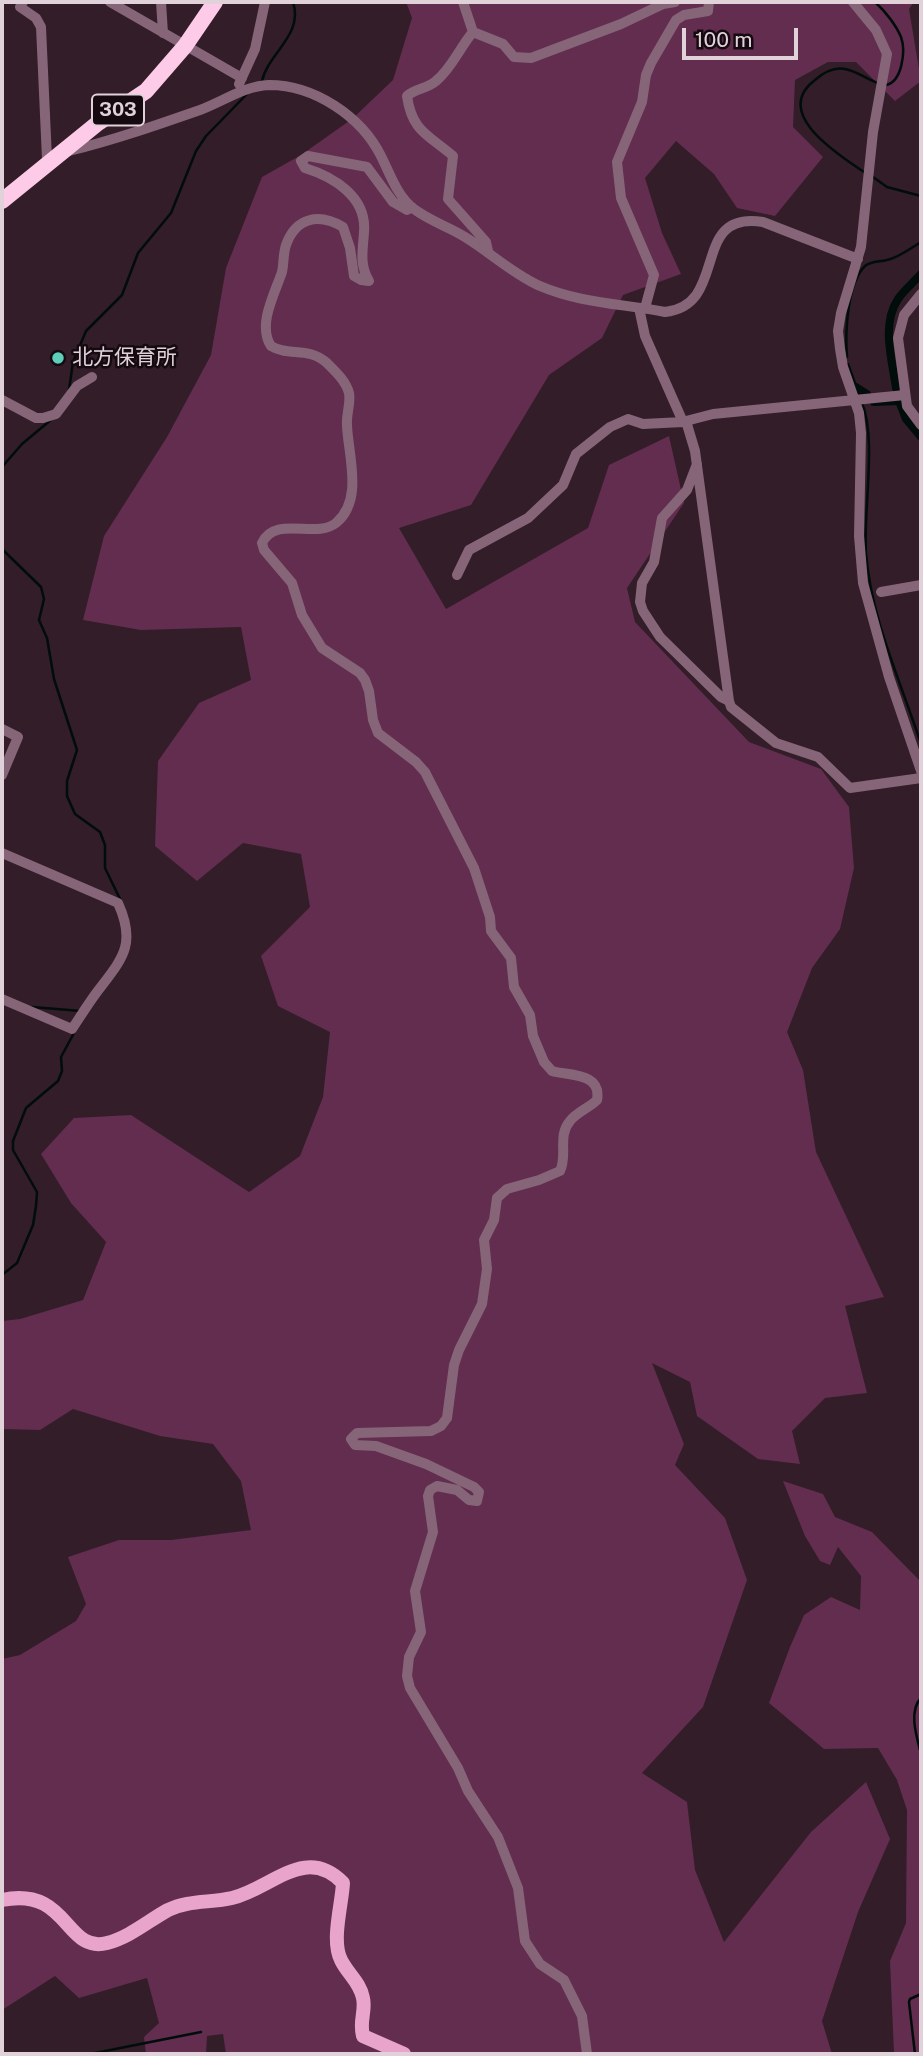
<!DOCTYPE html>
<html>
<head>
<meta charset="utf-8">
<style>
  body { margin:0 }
  #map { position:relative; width:923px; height:2056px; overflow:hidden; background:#321d29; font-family:"Public Sans",sans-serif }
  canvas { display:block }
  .frame { position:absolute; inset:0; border:4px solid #e1d2da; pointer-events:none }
  .scale { position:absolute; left:682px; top:28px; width:116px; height:32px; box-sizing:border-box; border:4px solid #e1d2da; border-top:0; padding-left:9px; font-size:21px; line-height:24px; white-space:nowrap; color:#e1d2da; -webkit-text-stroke:5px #140a10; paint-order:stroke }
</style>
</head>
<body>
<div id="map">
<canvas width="923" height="2056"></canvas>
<div class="frame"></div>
<div class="scale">100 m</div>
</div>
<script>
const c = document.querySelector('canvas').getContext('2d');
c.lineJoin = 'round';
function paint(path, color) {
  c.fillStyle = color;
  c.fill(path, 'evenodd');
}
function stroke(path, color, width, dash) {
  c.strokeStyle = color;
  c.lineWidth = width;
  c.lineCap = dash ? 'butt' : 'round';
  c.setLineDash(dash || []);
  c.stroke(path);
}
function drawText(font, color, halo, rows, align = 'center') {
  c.font = font + ' "Public Sans","Noto Sans JP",sans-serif';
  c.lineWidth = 5;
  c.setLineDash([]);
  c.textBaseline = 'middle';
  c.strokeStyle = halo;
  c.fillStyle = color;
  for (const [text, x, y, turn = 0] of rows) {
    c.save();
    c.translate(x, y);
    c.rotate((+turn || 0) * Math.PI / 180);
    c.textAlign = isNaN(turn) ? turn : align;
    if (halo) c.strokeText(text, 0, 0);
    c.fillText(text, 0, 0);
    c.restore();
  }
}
const green = new Path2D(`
  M 406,2 L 914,2 L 909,9 L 921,81 L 895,101 L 856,62 L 828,62 L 795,80 L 793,127 L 823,157 L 775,216 L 737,208 L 714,174 L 676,141 L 645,178 L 662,233 L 681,274 L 623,295 L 602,338 L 549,375 L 471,505 L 399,528 L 446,609 L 588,528 L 609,465 L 669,436 L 684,503 L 627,588 L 635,622 L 749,742 L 821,769 L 849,807 L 854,868 L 840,929 L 812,968 L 787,1032 L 803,1070 L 816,1152 L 884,1297 L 845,1306 L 867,1393 L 825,1398 L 792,1431 L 800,1464 L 758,1459 L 697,1416 L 690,1382 L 652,1363 L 684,1444 L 675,1465 L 725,1518 L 747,1580 L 703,1707 L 642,1773 L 687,1802 L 695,1870 L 724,1942 L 811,1832 L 866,1782 L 890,1839 L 858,1912 L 822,2021 L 832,2054 L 226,2054 L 223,2034 L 207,2036 L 206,2054 L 146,2054 L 144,2037 L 159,2023 L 147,1978 L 79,1998 L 55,1976 L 2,2010 L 2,1659 L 20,1655 L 76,1621 L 86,1604 L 68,1557 L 119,1540 L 171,1540 L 251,1530 L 241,1481 L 213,1444 L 160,1436 L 73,1409 L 40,1430 L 2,1429 L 2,1321 L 20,1319 L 83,1300 L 106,1242 L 71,1203 L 41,1154 L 74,1118 L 131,1115 L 249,1192 L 300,1156 L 323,1097 L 330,1032 L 278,1006 L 261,956 L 310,907 L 301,854 L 243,843 L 197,881 L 155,846 L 158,761 L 199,703 L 251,680 L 241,627 L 141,630 L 83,620 L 104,536 L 167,437 L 211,355 L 226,268 L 262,177 L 301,155 L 352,119 L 393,80 L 412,18 Z
  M 783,1481 L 823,1494 L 835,1517 L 872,1532 L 921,1582 L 921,2054 L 894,2054 L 890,1961 L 906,1923 L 907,1810 L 897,1780 L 878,1748 L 824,1749 L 769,1703 L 790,1647 L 804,1615 L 831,1597 L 860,1610 L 861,1576 L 838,1547 L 830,1565 L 820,1561 L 805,1536 Z`);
const stream = new Path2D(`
  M 875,2 C 885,11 896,25 901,37 C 906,51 902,82 886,85
  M 262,81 C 268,53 304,35 293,2
  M 864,172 C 839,155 771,113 815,80 C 823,73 834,67 845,69 C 857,71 868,80 880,84
  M 873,177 L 887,187 L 921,196
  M 847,357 C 845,334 847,283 865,266 C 871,261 879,262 887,260 C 898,258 911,248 921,242
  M 848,364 L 860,397
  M 69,390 L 73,362 L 86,331 L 122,295 L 138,253 L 171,213 L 196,151 L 206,136 L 248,93
  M 862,403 C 877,439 863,511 866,553 C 871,619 901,682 921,744
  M 2,467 L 22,444 L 52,419
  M 2,549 L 41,587 L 44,599 L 39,620 L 47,638 L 54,679 L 77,750 L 67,781 L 67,796 L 75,814 L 100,832 L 105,845 L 105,868 L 121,901
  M 32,1007 L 81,1011
  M 2,1275 L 17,1263 L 33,1225 L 36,1206 L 37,1192 L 13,1150 L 13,1141 L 26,1108 L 58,1081 L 62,1071 L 61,1057 L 74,1033
  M 921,1698 C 908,1711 917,1738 921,1754
  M 90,2054 L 201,2032
  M 915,2054 L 909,2002 L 910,1999 L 921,1994`);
const canal = new Path2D(`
  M 856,387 L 867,394
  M 896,388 C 892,359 881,325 898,299 C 904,290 914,282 921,274
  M 874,402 L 899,401 L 906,419 L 921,437`);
const minor = new Path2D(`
  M 23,2 L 20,7 L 36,18 L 41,27 L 47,159 L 50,163
  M 110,2 L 242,78
  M 161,2 L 163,33
  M 463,2 L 473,32 L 503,44 L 514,57 L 531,58 L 621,24 L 663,4 L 675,2
  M 853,2 L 876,30 L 887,54 L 873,132 L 861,247 L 841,313 L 838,331 L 840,349 L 843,367 L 859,413 L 861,433 L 859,536 L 863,583 L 889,677 L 921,771
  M 473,32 C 460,47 452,68 436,81 C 427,89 416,88 407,96 C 412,132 429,135 453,156 L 448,199 L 486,242 L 488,251
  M 239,84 L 255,49 L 265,2
  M 69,151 C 114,140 157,125 200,110 C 224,101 244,86 269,85 C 314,85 361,116 381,156 C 390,174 397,196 414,209 C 430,221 449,227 465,237 C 491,253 513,274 540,286 C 579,303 624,304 665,312 C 730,305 689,210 763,222 L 858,259
  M 412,207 L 407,210 L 393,202 L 367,167 L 308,156 L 301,161 L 305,168 C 334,177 367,197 364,232 C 363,250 359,264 369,281 L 361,280 L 354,276 L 350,248 L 343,227 C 319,213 296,217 286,245 C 283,254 284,263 282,272 C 275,293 257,325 271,346 C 289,357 308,346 327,363 C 335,371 346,381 349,393 C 351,404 346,414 347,425 C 348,455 364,500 336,523 C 316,539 275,515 262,543 L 264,550 L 292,583 L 302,615 L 322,648 L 360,673 L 365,680 L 369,691 L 373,720 L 378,733 L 416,762 L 425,772 L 474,868 L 490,917 L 491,931 L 511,958 L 514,987 L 530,1015 L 533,1036 L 544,1062 L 552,1071 C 568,1076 602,1072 597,1100 C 589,1108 577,1112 570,1121 C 557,1136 568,1155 560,1171 L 539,1180 L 507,1189 L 497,1198 L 494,1220 L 484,1240 L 487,1269 L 482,1304 L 459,1350 L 454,1365 L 447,1418 L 441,1426 L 431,1431 L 357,1433 L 351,1439 L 355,1445 L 376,1446 L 426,1464 L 474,1487 L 479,1492 L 477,1501 L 469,1500 L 457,1490 L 437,1486 L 430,1490 L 428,1496 L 433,1532 L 415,1591 L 421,1632 L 409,1657 L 407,1676 L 410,1688 L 458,1768 L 468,1791 L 498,1837 L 518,1888 L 525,1941 L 540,1964 L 564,1980 L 582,2016 L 587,2054
  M 921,294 L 904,315 L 898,338 L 907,406 L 921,425
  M 639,308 L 645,336 L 683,422 L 686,421 L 695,451 L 729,701
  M 645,308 L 654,275 L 621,198 L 617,162 L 642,102 L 646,75 L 651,63 L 676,20 L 684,15 L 708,11 L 709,2
  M 2,400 L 36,418 L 43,418 L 56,414 L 77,386 L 92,377
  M 686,421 L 713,414 L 905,395
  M 697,464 L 687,490 L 662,518 L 654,562 L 642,583 L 640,602 L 643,611 L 660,637 L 721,697 L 729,701 L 731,707 L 776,743 L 818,757 L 850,788 L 921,778
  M 457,575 L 469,550 L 528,518 L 563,485 L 576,454 L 610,427 L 628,419 L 643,424 L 683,422
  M 881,592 L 921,585
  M 2,729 L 18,737 L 2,775
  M 2,853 L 118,903 C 137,945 122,959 97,992 C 88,1004 80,1017 72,1029 L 2,999`);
const major = new Path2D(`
  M 2,1900 C 69,1886 65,1954 107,1943 C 130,1937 148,1921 168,1910 C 188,1900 210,1903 232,1898 C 271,1889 305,1844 343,1883 C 342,1904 331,1941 341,1960 C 347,1973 360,1982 363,1998 C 366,2011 359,2021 363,2036 L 404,2054`);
const highway = new Path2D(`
  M 2,201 L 98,123 L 146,91 L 185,46 L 215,2`);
const markers = [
  [58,358,7,"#5dceb9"]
];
const shields = [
  [118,110,52]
];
const shieldNames = [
  ["303",118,110]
];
const poiNames = [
  ["北方保育所",72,358]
];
paint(green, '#622d4e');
stroke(stream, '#010d0a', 2.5);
stroke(canal, '#010d0a', 8);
stroke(minor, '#866578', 10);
stroke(major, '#e9a4cc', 14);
stroke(highway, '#fdcae7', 16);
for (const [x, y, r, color] of markers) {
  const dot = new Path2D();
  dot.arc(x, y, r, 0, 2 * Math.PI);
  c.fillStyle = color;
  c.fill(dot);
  stroke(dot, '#140a10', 2.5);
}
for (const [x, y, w] of shields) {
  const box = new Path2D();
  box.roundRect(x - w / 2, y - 15.5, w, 31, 5);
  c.fillStyle = '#140a10';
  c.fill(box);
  stroke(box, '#e1d2da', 2);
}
drawText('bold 19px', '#e1d2da', null, shieldNames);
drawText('21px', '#e1d2da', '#140a10', poiNames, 'left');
</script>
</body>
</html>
